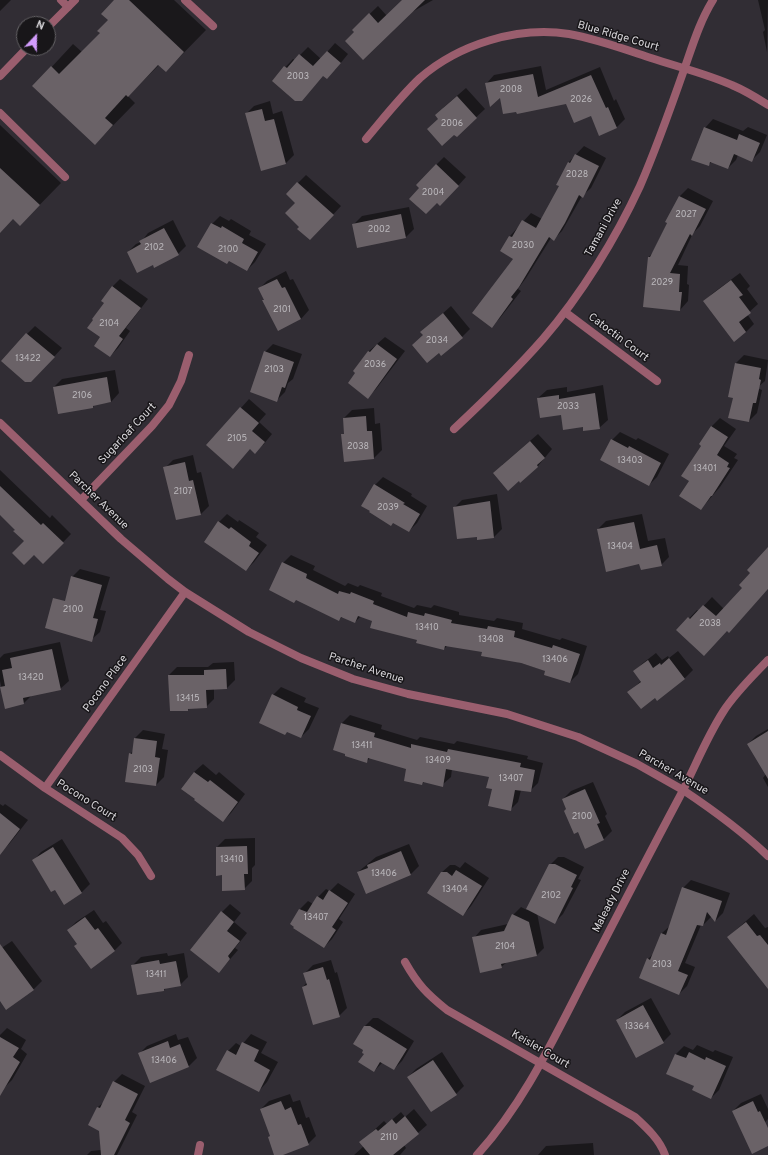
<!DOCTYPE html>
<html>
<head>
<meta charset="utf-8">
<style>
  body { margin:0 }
  #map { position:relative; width:768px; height:1155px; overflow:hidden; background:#312d34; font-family:Overpass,sans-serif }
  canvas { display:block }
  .north { position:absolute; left:16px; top:16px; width:40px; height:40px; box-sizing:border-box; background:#181619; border:1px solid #656366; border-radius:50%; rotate:22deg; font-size:11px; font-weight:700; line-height:16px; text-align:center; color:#d8d6da }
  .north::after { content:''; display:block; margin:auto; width:14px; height:18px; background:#d39cfd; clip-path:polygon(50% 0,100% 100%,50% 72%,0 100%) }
</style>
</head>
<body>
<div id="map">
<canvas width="768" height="1155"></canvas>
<div class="north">N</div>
</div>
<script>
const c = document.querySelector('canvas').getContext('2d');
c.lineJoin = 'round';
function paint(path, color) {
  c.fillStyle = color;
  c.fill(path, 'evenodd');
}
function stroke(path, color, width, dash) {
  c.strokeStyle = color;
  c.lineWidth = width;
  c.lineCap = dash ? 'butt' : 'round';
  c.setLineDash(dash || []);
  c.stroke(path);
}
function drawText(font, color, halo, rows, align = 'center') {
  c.font = font + ' Overpass,sans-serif';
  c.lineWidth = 3;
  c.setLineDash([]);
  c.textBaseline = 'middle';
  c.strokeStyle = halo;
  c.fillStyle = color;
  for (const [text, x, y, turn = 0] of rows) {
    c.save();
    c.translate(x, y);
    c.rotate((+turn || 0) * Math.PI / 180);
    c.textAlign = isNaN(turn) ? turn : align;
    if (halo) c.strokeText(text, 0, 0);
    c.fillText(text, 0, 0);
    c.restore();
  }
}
const shadow = new Path2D(`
  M 0,0 L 11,0 L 0,11 Z
  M 115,0 L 174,0 L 206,30 L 166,71 L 159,65 L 128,96 L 135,103 L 95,144 L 34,86 L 73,44 L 82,52 L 101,33 L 109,19 Z
  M 403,0 L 433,0 L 412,12 L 355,32 L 353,30 L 378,6 L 387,16 Z
  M 758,0 L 768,0 L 767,52 L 763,32 L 765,30 Z
  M 335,43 L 348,54 L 335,70 L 323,75 L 273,80 L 293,59 L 295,60 L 308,47 L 321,59 Z
  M 541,66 L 546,90 L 600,67 L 614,101 L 616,99 L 625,119 L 617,127 L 599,134 L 591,114 L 566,103 L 500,96 L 486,84 L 494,75 Z
  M 466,88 L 485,109 L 457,135 L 439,118 L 444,107 Z
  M 270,101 L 273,114 L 282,111 L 294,155 L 286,163 L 262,170 L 246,114 L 254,106 Z
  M 713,119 L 743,131 L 748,127 L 767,135 L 760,152 L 752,160 L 738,155 L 736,160 L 728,168 L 712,162 L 708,165 L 705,128 Z
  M 0,125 L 61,183 L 20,225 L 13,218 L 0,232 Z
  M 584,146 L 606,158 L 591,188 L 582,196 L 562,231 L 554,239 L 551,238 L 526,278 L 518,289 L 521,291 L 500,318 L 492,326 L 514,259 L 510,236 L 531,213 L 542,219 L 561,186 L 557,184 L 569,162 Z
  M 444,157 L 466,177 L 448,197 L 437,202 L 421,188 L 436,165 Z
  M 306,175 L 341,206 L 318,231 L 300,227 L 296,203 L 287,194 Z
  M 688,188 L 713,201 L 700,226 L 693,233 L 678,265 L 688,266 L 687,284 L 689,285 L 688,301 L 680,310 L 648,258 L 653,252 L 680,196 Z
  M 409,207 L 414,229 L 406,237 L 353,225 L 362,216 Z
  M 220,216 L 229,221 L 231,219 L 251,231 L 249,235 L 266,244 L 255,262 L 247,270 L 230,260 L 227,263 L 199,247 L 212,224 Z
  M 173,220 L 186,246 L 178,254 L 153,264 L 128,252 L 136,244 L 141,242 L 148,233 Z
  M 286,271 L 290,280 L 293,279 L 309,310 L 301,319 L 263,301 L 265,299 L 259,289 L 267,281 Z
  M 740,273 L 750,286 L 747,289 L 758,304 L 747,314 L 754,324 L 746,332 L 705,301 L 713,293 Z
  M 120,279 L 148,299 L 126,328 L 130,331 L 118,348 L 110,356 L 102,337 L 105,303 L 112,287 Z
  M 451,306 L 470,329 L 462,337 L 424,335 L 422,332 Z
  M 35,326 L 62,348 L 39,373 L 27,334 Z
  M 385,337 L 405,351 L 376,389 L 368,397 L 369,351 Z
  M 273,344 L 302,354 L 293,379 L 288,383 L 285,392 L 277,400 L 265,352 Z
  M 744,355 L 768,360 L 765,381 L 757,388 L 762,390 L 757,413 L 749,421 L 735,393 L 736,363 Z
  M 115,370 L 119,393 L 111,402 L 95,404 L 93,407 L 54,387 L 62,379 Z
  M 603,385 L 608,420 L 599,428 L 562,414 L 538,398 L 547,390 L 567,387 L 567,392 Z
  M 249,399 L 266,414 L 259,422 L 272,434 L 263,445 L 250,448 L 208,445 Z
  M 374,408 L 375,424 L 380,423 L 382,450 L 374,458 L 345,461 L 343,435 L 345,432 L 344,418 L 352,410 Z
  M 720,418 L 736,429 L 724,446 L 737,454 L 734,458 L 738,460 L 720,487 L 701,509 L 690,480 L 703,445 L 700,444 L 712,426 Z
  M 620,432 L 636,440 L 638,438 L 669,454 L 657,477 L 649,485 L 612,440 Z
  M 538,434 L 552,449 L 538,466 L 502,465 Z
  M 193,455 L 197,473 L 201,472 L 209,506 L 201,514 L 177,519 L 165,468 L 173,460 Z
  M 0,470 L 50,518 L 52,515 L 71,534 L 43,563 L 16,530 L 0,514 Z
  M 383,477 L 412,494 L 411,496 L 427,506 L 417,523 L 409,531 L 375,485 Z
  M 497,494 L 502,529 L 494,537 L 478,535 L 454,508 L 462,500 Z
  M 227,514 L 238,522 L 239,520 L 259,533 L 256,537 L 267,545 L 254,562 L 246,570 L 206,542 L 219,522 Z
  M 642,514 L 648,541 L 665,538 L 669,557 L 661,565 L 640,563 L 598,529 L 606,521 Z
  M 768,549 L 768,589 L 737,623 L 728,630 L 678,630 L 697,610 L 699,611 L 712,597 L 724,609 L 744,588 L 751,573 Z
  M 291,555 L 315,566 L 313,570 L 345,586 L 348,583 L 358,587 L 360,585 L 382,593 L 381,596 L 414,608 L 417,605 L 431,608 L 434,605 L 459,612 L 459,615 L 494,621 L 497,618 L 523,623 L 522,629 L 560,640 L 562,638 L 587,646 L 578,674 L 570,682 L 546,671 L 483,651 L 448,645 L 444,649 L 361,616 L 355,622 L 342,617 L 339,620 L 283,563 Z
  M 80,569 L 110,577 L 100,610 L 106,611 L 100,632 L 91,640 L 72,577 Z
  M 60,642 L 69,681 L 60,689 L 32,695 L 24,703 L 6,708 L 0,681 L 0,658 L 4,654 Z
  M 678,651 L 693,670 L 685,678 L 657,699 L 655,697 L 629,692 L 642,680 L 635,671 L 643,663 L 656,653 L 662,660 L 668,656 L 669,658 Z
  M 234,662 L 235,680 L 227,688 L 214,689 L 214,699 L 206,707 L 190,707 L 188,710 L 169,675 L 177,667 L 208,667 L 213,663 Z
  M 281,687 L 306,698 L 304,702 L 319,708 L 309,729 L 301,737 L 273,695 Z
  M 350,715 L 382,725 L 381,729 L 417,740 L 420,737 L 454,744 L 457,741 L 528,756 L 527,759 L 543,763 L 538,783 L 530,791 L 521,790 L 518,802 L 510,810 L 493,788 L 490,776 L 452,769 L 451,777 L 442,785 L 424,782 L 422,784 L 407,768 L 371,757 L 367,761 L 334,749 L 342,723 Z
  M 768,729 L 768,787 L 763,778 L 766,774 L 748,744 L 756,736 Z
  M 143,730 L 165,734 L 162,749 L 168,750 L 164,777 L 156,785 L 130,754 L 133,751 L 135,738 Z
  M 203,764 L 216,775 L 219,772 L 245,794 L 231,813 L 223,821 L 194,772 Z
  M 593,782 L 607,814 L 605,816 L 612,831 L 604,839 L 586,847 L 563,799 L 571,791 Z
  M 0,804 L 3,806 L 5,804 L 28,820 L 10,843 L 2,851 L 0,850 Z
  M 255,838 L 255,865 L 252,868 L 252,881 L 244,889 L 223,874 L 217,847 L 225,839 Z
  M 62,839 L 90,884 L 82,892 L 64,903 L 55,889 L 33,861 L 41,852 Z
  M 409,844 L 419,866 L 411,874 L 358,872 L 376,857 Z
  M 558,857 L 564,857 L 584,867 L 578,879 L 581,880 L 563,914 L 555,922 L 537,913 L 544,948 L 536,956 L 507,962 L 501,967 L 474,938 L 481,930 L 508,924 L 513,915 L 521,907 L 527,910 L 550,865 Z
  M 465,862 L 489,878 L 471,906 L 463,915 L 441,873 L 450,865 L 455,865 L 460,868 Z
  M 691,880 L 730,893 L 723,913 L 715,921 L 712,916 L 703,925 L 701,925 L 685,963 L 695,967 L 687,986 L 679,994 L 640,978 L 648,959 L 654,953 L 662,933 L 671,925 L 683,888 Z
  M 338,883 L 355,894 L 339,919 L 343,922 L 332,939 L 324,947 L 300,909 L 308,901 L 313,904 L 318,897 L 326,889 L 330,891 Z
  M 230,904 L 241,913 L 234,922 L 247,933 L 235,948 L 238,950 L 219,972 L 222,912 Z
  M 94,910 L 103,923 L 106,921 L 122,943 L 114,951 L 78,944 L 68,930 L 76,922 Z
  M 754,914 L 765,928 L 768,927 L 768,987 L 728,937 Z
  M 12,941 L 42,981 L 34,989 L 7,1009 L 0,1000 L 0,949 Z
  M 167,953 L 168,956 L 184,953 L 188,977 L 180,985 L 166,988 L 164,990 L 133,965 L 141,957 Z
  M 331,960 L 335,973 L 337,972 L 347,1008 L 339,1016 L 303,987 L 307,982 L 305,973 L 313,965 Z
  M 651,998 L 671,1034 L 663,1042 L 617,1020 L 625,1012 Z
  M 373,1018 L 378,1018 L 414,1041 L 402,1061 L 394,1069 L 383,1062 L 374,1071 L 365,1053 L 365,1026 Z
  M 7,1028 L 26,1040 L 21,1049 L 27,1054 L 12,1080 L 4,1088 L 0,1086 L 0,1035 Z
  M 176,1034 L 178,1040 L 188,1037 L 197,1058 L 189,1066 L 139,1054 L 147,1046 Z
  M 251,1034 L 267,1042 L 261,1053 L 278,1062 L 267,1082 L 259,1091 L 228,1051 L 236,1043 L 241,1046 Z
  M 697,1045 L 713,1052 L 715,1050 L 733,1057 L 719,1090 L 711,1098 L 695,1086 L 667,1074 L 676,1054 L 684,1046 L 693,1050 Z
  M 442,1052 L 464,1086 L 456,1094 L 408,1077 L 416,1069 Z
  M 122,1074 L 145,1086 L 132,1112 L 137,1115 L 117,1155 L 87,1155 L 91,1151 L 101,1150 L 98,1107 L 105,1101 L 114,1082 Z
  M 290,1094 L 293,1102 L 300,1100 L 306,1118 L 309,1117 L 316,1136 L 308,1144 L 269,1137 L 271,1135 L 261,1109 L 269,1101 Z
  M 761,1094 L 768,1109 L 768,1119 L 763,1124 L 733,1111 L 741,1103 Z
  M 414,1109 L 427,1125 L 404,1145 L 406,1148 L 400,1155 L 354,1155 L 364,1146 L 361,1142 L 384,1121 L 387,1124 L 401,1112 L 405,1117 Z
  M 593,1143 L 594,1155 L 538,1155 L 546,1146 Z`);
const building = new Path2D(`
  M 114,0 L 129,0 L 184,52 L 166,72 L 158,65 L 128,97 L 126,95 L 105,118 L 113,125 L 95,145 L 32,86 L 51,66 L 59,74 L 100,33 L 97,31 L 108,20 L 101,14 Z
  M 402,0 L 425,0 L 363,60 L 345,41 L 354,32 L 352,30 L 369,13 L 378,23 Z
  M 327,51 L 341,63 L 327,79 L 323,76 L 302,101 L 295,101 L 272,81 L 284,66 L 287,68 L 299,54 L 313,66 Z
  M 533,74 L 538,97 L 591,75 L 606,108 L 608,107 L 617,128 L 599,136 L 591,116 L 574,123 L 566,104 L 517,114 L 516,112 L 503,114 L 500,98 L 490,107 L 485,83 Z
  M 457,96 L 477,118 L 457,137 L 454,135 L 442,146 L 427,129 L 438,119 L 435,115 Z
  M 262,109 L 265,121 L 274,119 L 286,164 L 261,171 L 245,113 Z
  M 704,127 L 737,140 L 739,134 L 760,143 L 752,162 L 734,154 L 728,169 L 710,162 L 709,166 L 691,160 Z
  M 575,154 L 599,166 L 583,198 L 579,195 L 565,223 L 554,241 L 549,237 L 519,287 L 511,297 L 513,299 L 492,328 L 472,313 L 513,259 L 500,251 L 509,236 L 512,237 L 522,220 L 536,228 L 559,186 L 556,185 L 568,162 L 570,163 Z
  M 436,164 L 459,186 L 440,206 L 437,203 L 426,214 L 409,199 L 419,188 L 416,185 Z
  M 0,168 L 40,205 L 20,226 L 13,219 L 0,233 Z
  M 297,182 L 334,215 L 310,240 L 297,229 L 299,227 L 285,213 L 295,203 L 286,194 Z
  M 679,196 L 706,209 L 692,236 L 690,234 L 670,273 L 680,274 L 679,292 L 682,292 L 680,311 L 643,307 L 648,257 L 650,257 L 667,223 L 665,222 Z
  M 401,214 L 406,238 L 357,248 L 352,224 Z
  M 211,223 L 221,228 L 222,226 L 244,239 L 242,243 L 258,252 L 247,271 L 229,261 L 227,264 L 197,247 Z
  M 164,228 L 179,255 L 154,268 L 153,265 L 137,273 L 127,252 L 141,244 L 139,241 Z
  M 277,279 L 282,288 L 285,287 L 301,319 L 278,331 L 262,300 L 264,300 L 258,288 Z
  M 731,280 L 743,295 L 739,297 L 751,313 L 739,322 L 746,332 L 734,342 L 703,301 Z
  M 112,286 L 141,308 L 119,336 L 123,339 L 110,357 L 94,346 L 100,337 L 87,328 L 93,320 L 92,319 L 104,303 L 101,301 Z
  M 443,313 L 463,338 L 441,356 L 439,353 L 427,363 L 412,345 L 423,335 L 420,332 Z
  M 26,333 L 55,357 L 31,382 L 25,382 L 1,361 Z
  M 377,344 L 397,359 L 368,399 L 348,383 L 355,373 L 353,371 L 368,351 L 370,352 Z
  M 264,351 L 294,362 L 285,388 L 282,387 L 277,402 L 250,392 Z
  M 735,363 L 761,368 L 759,379 L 761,380 L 756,403 L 753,403 L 749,422 L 728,418 L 733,398 L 728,397 Z
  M 107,377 L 111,402 L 93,406 L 93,408 L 58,414 L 53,387 Z
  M 595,393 L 600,429 L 583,431 L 583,427 L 563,430 L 561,415 L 540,418 L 537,398 L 559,395 L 559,399 Z
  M 240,407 L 259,423 L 252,431 L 265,442 L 255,454 L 250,449 L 233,469 L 206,445 Z
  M 366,416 L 367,431 L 372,431 L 374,459 L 344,462 L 341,434 L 344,434 L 343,418 Z
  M 711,426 L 728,437 L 717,455 L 729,463 L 727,467 L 730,468 L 712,496 L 711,496 L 701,510 L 679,496 L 689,481 L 681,476 L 701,446 L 699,444 Z
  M 611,439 L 628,448 L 629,446 L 661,463 L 649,486 L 600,460 Z
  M 530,441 L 545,458 L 537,465 L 538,467 L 520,483 L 519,481 L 508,491 L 493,473 Z
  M 185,462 L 189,481 L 193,480 L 201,515 L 176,520 L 163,467 Z
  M 374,484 L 405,503 L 403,504 L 420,514 L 409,532 L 393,523 L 391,526 L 369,512 L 370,511 L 361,506 Z
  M 0,486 L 41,525 L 43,523 L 64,543 L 43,564 L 34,555 L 24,565 L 12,553 L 24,541 L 13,531 L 15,530 L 0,515 Z
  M 490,501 L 494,538 L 477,540 L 477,537 L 457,539 L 453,507 Z
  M 218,521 L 229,529 L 231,527 L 251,542 L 249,546 L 259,553 L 246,571 L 204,542 Z
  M 634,522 L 640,549 L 657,545 L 662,566 L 641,570 L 639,564 L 606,572 L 597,529 Z
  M 768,547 L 768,589 L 729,633 L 727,631 L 704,656 L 676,630 L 688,617 L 690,619 L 703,605 L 716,616 L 742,588 L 739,585 L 750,573 L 747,570 Z
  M 282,562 L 307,574 L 306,578 L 338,594 L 339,591 L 350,594 L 351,592 L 374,601 L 373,604 L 407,617 L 408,612 L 424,616 L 425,613 L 452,620 L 451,623 L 487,629 L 488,626 L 515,631 L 514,637 L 552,648 L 553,645 L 580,654 L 570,683 L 544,675 L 545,671 L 521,663 L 481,656 L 482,652 L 445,646 L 444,650 L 416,643 L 417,640 L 370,628 L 372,621 L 358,616 L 355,623 L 341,617 L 339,621 L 296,600 L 294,603 L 269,590 Z
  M 71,576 L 102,585 L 93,618 L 98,619 L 92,642 L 45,628 L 53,598 L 65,601 Z
  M 52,649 L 61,690 L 23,698 L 24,704 L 5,709 L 0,687 L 5,686 L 2,670 L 12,668 L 10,658 Z
  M 669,658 L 685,679 L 657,701 L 655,698 L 641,709 L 627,692 L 641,682 L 633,671 L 648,660 L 653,668 L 660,663 L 661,665 Z
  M 226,669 L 227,689 L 206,690 L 207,708 L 188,709 L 188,711 L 170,711 L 168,675 L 204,675 L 204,670 Z
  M 272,694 L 298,707 L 297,710 L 311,716 L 301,738 L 287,732 L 285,735 L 259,723 Z
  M 341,723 L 375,733 L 374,737 L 411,748 L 411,744 L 447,752 L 448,749 L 521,763 L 520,767 L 535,770 L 531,792 L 515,790 L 511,811 L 488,806 L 492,789 L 486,788 L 489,777 L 446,769 L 443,787 L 423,782 L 422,785 L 404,781 L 406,769 L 368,758 L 367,763 L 345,756 L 345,754 L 333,750 Z
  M 768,731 L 768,779 L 747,744 Z
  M 134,738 L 157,741 L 155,757 L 160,758 L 156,786 L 125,782 L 129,753 L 132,754 Z
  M 194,772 L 208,782 L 210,780 L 238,802 L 223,822 L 194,800 L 195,799 L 181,789 Z
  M 585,789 L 600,823 L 597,824 L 604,840 L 585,849 L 578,832 L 574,834 L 564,811 L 566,809 L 562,799 Z
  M 0,813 L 20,829 L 0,855 Z
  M 247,846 L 248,874 L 244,874 L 245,890 L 222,891 L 222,875 L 216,876 L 216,847 Z
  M 53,847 L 82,893 L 64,905 L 55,890 L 51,892 L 32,860 Z
  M 401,851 L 411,875 L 366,894 L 357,872 L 368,868 L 367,865 Z
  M 549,864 L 555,864 L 577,875 L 571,887 L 573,888 L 555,924 L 526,909 Z
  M 456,870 L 482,886 L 463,916 L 427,893 L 441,872 L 447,872 L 452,876 Z
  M 682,887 L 722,901 L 715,922 L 707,912 L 703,926 L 697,925 L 678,971 L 688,975 L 679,995 L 639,978 L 647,958 L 650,960 L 661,933 L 666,935 Z
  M 329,890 L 348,903 L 332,927 L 336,930 L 324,948 L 293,928 L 294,927 L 290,924 L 299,909 L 307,912 L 317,896 L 323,900 Z
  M 221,911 L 234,922 L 227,931 L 240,941 L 228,956 L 230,959 L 219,973 L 190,950 Z
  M 512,914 L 529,922 L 537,956 L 501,964 L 502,968 L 480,973 L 472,937 L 504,931 Z
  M 85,917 L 95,930 L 98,928 L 115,951 L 91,969 L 74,946 L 77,944 L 67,930 Z
  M 746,922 L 757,936 L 760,935 L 768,945 L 768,989 L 727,937 Z
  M 0,944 L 34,990 L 6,1010 L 0,1001 Z
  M 159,960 L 160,964 L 176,961 L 181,986 L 164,989 L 164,991 L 137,995 L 131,965 Z
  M 323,967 L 327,980 L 329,979 L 340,1017 L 313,1025 L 302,987 L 307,985 L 303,973 Z
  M 643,1005 L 664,1043 L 636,1058 L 616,1020 Z
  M 364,1026 L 370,1026 L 407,1049 L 394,1070 L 380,1062 L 374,1072 L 358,1062 L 364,1054 L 362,1053 L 363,1050 L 353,1044 Z
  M 0,1037 L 19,1048 L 13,1057 L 20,1062 L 0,1096 Z
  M 168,1041 L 170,1048 L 180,1044 L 189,1067 L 150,1083 L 138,1053 Z
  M 242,1042 L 259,1050 L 254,1061 L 270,1070 L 259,1092 L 216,1070 L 227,1050 L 236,1055 Z
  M 689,1052 L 705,1060 L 706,1057 L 726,1066 L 711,1099 L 692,1090 L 694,1086 L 666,1074 L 675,1054 L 686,1058 Z
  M 433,1060 L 457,1095 L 431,1112 L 407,1077 Z
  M 113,1081 L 138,1094 L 125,1120 L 130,1123 L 114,1155 L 101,1155 L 99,1131 L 88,1125 L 97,1107 L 100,1108 Z
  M 281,1101 L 285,1110 L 291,1107 L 298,1125 L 301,1124 L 309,1145 L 283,1155 L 274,1155 L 268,1137 L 270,1136 L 260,1109 Z
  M 753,1101 L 758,1112 L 760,1111 L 768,1128 L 768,1146 L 752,1154 L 732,1111 Z
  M 405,1116 L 419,1134 L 393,1155 L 370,1155 L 359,1142 L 376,1129 L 378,1131 L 392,1119 L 396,1124 Z`);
const service = new Path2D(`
  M 61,0 L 68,7
  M 185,0 L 213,26
  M 0,113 L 65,177`);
const minor = new Path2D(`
  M 48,27 L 75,0
  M 0,76 L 27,48
  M 366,139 C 383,119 400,97 420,78 C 459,44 518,26 569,34 C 597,39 624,49 651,58 C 678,67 708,74 734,86 C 746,91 757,98 768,105
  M 565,312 L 657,381
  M 0,423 L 121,539 L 168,579 L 185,592 L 249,632 L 301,658 L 353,679 L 408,694 L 507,714 L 578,737 L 637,764 L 683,790
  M 454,429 C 485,400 515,371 543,339 C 581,295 616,238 640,186 C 657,147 671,107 685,67 C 693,44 700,21 713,0
  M 81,500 L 152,426 L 169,405 L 181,381 L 189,355
  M 0,755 L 45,788 L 122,838 L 138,855 L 151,876
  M 45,788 L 185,592
  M 405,962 C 418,985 427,994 447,1010 L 635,1117 C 647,1128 660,1140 665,1155
  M 198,1155 L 200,1145
  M 477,1155 C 524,1103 553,1040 585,978 C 616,918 647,858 679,798 C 694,770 705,740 723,712 C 735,693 752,677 768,660`);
const tertiary = new Path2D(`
  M 683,790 C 713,810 742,831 768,856`);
const numberNames = [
  ["2003",298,77],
  ["2008",511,90],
  ["2026",581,100],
  ["2006",452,124],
  ["2028",577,175],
  ["2004",433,193],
  ["2027",686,215],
  ["2002",379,230],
  ["2030",523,246],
  ["2102",154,248],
  ["2100",228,250],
  ["2029",662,283],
  ["2101",282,310],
  ["2104",109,324],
  ["2034",437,341],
  ["13422",28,359],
  ["2036",375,365],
  ["2103",274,370],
  ["2106",82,396],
  ["2033",568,407],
  ["2105",237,439],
  ["2038",358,447],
  ["13403",630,461],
  ["13401",705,469],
  ["2107",183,492],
  ["2039",388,508],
  ["13404",620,547],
  ["2100",73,610],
  ["2038",710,624],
  ["13410",427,628],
  ["13408",491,640],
  ["13406",555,660],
  ["13420",31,678],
  ["13415",188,699],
  ["13411",362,746],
  ["13409",438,761],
  ["2103",143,770],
  ["13407",511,779],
  ["2100",582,817],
  ["13410",232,860],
  ["13406",384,874],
  ["13404",455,890],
  ["2102",551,896],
  ["13407",316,918],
  ["2104",505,947],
  ["2103",662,965],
  ["13411",156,975],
  ["13364",637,1027],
  ["13406",164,1061],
  ["2110",389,1138]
];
const streetNames = [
  ["Blue Ridge Court",618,37,16],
  ["Tamani Drive",604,228,-61],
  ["Catoctin Court",618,338,37],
  ["Sugarloaf Court",128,434,-47],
  ["Parcher Avenue",98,501,44],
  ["Parcher Avenue",366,669,18],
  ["Pocono Place",106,684,-54],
  ["Parcher Avenue",673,773,30],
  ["Pocono Court",86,801,32],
  ["Maleady Drive",612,901,-63],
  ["Keisler Court",540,1050,30]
];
paint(shadow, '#0007');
paint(building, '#6a6267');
stroke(service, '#9a5e6e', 8);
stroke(minor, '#9a5e6e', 8);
stroke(tertiary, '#9a5e6e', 8);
drawText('9px', '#bcb9bd', null, numberNames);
drawText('11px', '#d8d6da', '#181619', streetNames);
</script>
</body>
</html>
